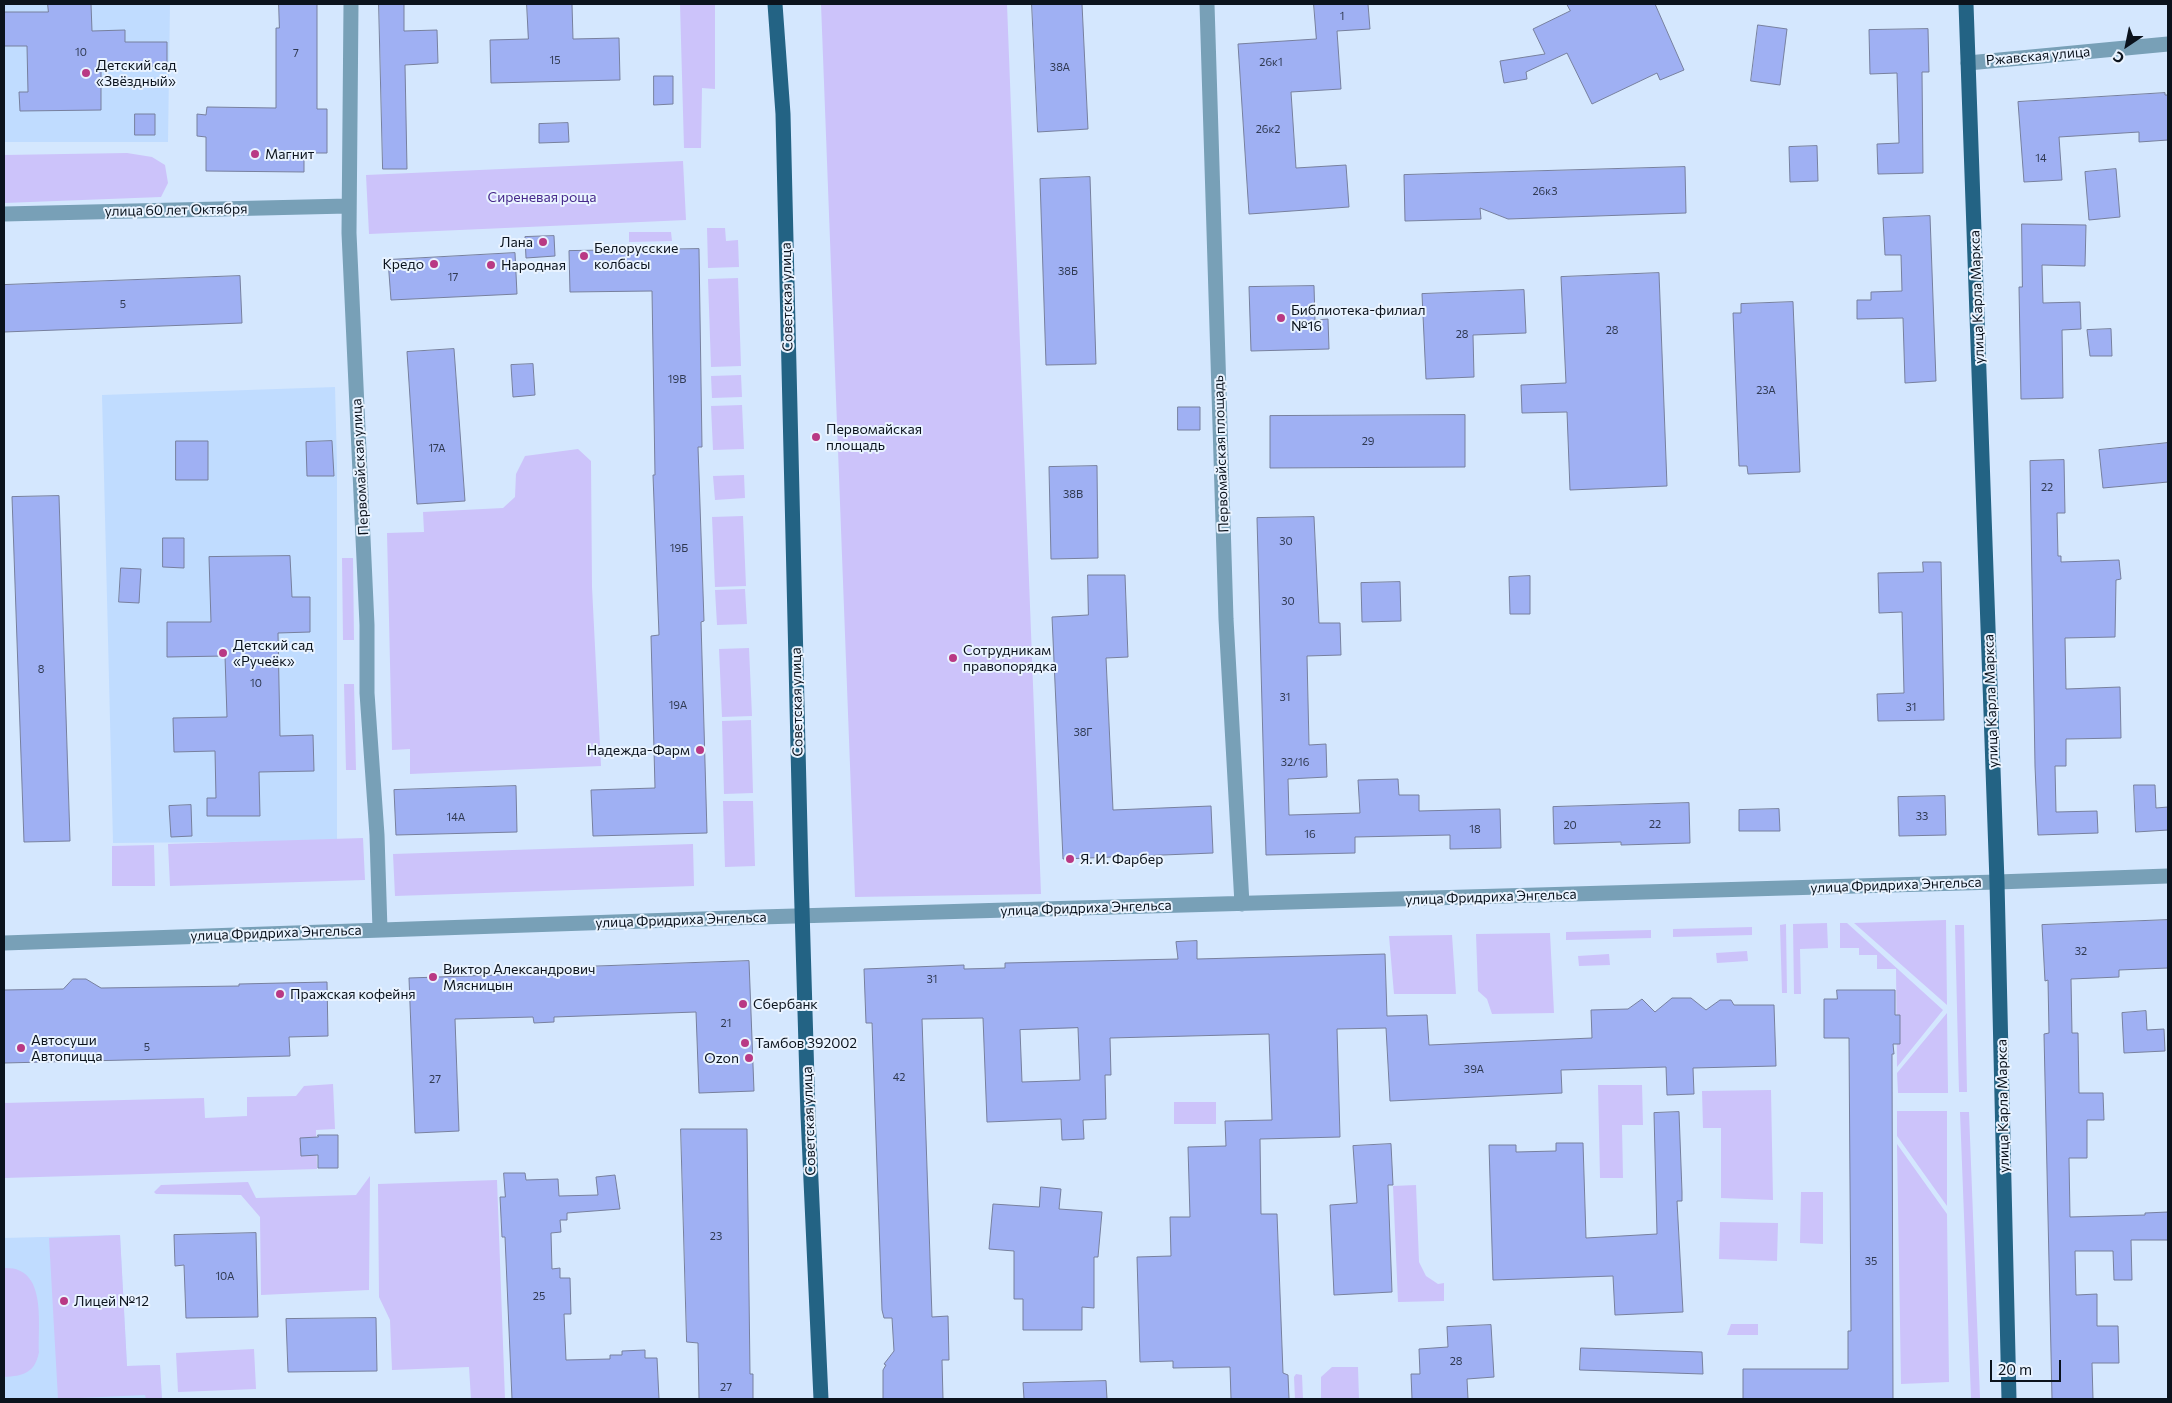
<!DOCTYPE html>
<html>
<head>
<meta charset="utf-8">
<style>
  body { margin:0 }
  #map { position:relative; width:2172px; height:1403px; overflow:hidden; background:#d4e7fe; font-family:Commissioner,sans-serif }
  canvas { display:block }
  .frame { position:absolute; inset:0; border:5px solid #0b131d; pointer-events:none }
  .north { position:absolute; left:2102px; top:20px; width:50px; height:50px; -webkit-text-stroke:4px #e9f3ff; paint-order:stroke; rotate:214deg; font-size:14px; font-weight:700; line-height:20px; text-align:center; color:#0b131d }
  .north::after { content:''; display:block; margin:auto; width:18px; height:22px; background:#0b131d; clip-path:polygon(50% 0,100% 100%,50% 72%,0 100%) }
  .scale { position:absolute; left:1990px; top:1360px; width:71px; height:22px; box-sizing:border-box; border:2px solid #0b131d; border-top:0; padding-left:6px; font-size:15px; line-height:18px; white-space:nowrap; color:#0b131d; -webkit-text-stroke:4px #e9f3ff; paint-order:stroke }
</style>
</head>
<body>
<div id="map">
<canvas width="2172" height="1403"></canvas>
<div class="frame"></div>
<div class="north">С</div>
<div class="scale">20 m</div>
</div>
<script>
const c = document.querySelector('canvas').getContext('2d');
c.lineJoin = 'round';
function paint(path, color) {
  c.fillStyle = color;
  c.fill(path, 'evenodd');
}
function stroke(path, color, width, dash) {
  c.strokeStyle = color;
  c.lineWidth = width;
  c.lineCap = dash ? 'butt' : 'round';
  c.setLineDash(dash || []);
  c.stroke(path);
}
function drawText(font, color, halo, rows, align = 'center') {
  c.font = font + ' Commissioner,sans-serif';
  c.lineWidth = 4;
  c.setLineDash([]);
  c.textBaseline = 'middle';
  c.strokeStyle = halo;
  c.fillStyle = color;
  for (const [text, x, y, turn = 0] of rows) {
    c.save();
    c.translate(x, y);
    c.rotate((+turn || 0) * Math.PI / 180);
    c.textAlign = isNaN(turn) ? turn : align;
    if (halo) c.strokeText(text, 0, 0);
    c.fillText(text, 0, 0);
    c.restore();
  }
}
const built = new Path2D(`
  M 4,4 L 170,4 L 168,142 L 4,142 Z
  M 335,387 L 337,464 L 337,841 L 113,843 L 102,395 Z
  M 120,1235 L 127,1366 L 160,1365 L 162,1399 L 4,1399 L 4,1238 Z`);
const green = new Path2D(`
  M 680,4 L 715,4 L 715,89 L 702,88 L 701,148 L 684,148 Z
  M 821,4 L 1007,4 L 1041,894 L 855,897 Z
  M 127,153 L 152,157 L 165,165 L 168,183 L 161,197 L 4,203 L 4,155 Z
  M 683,161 L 686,220 L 369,234 L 366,175 Z
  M 707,228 L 725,228 L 726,241 L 738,240 L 739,267 L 708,268 Z
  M 629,232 L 671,232 L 672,241 L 629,242 Z
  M 738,278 L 741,366 L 711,367 L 708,279 Z
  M 741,375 L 742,397 L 712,398 L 711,376 Z
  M 742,405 L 744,449 L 713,450 L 711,406 Z
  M 578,449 L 591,461 L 592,587 L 601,766 L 410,774 L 410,749 L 392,750 L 387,533 L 424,532 L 423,512 L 503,508 L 515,497 L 516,474 L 525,456 Z
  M 744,475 L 745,498 L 715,500 L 713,476 Z
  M 743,516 L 746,586 L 715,587 L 712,517 Z
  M 342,558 L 353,558 L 354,640 L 343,640 Z
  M 745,589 L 747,624 L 717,625 L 715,590 Z
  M 749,648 L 752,716 L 722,717 L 719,649 Z
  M 344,684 L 354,684 L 356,770 L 346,770 Z
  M 751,720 L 753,793 L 724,794 L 722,721 Z
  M 723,801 L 753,801 L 755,866 L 725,867 Z
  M 363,838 L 365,880 L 170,886 L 168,844 Z
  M 693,844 L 694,886 L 395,896 L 393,854 Z
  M 154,845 L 155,886 L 112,886 L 112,846 Z
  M 1946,920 L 1947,1005 L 1854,923 Z
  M 1827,923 L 1828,948 L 1800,949 L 1801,994 L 1794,994 L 1793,924 Z
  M 1840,923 L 1847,923 L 1943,1010 L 1897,1067 L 1896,969 L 1877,969 L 1877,955 L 1859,955 L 1859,948 L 1840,948 Z
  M 1786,924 L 1787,993 L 1782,993 L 1780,925 Z
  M 1955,925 L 1964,925 L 1967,1092 L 1959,1092 Z
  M 1752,927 L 1752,935 L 1673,937 L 1673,929 Z
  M 1651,930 L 1651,938 L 1566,940 L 1566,932 Z
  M 1550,933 L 1554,1013 L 1492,1014 L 1487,999 L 1478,991 L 1476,934 Z
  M 1452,935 L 1456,994 L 1394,994 L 1389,936 Z
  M 1747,951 L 1748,961 L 1717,963 L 1716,953 Z
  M 1609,954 L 1610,965 L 1579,966 L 1578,956 Z
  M 1947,1013 L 1948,1093 L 1898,1093 L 1897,1073 Z
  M 333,1084 L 335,1129 L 316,1130 L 317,1169 L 4,1178 L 4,1103 L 204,1098 L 205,1118 L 247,1116 L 247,1097 L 296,1096 L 304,1086 Z
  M 1598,1085 L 1642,1085 L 1643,1125 L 1622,1125 L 1623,1178 L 1600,1178 Z
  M 1771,1090 L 1773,1200 L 1721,1198 L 1721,1128 L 1703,1128 L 1702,1091 Z
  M 1174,1102 L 1216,1102 L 1216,1124 L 1174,1124 Z
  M 1897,1111 L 1947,1111 L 1947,1206 L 1897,1136 Z
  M 1960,1112 L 1969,1112 L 1980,1398 L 1971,1398 Z
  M 1897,1144 L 1947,1214 L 1949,1382 L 1901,1384 Z
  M 370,1176 L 369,1290 L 261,1295 L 260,1217 L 241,1195 L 156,1194 L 154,1192 L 161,1185 L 248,1182 L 256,1198 L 356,1195 Z
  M 497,1180 L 505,1399 L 471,1399 L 469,1367 L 392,1370 L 390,1320 L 379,1297 L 378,1184 Z
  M 1416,1185 L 1419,1262 L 1426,1276 L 1438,1284 L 1444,1283 L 1444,1301 L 1398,1302 L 1393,1186 Z
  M 1801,1192 L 1823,1192 L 1823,1244 L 1800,1243 Z
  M 1720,1222 L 1778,1223 L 1777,1261 L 1719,1259 Z
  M 120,1235 L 127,1366 L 160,1365 L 162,1399 L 146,1399 L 145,1395 L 58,1399 L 49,1238 Z
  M 4,1268 C 47,1266 38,1322 39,1352 C 35,1373 23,1376 4,1377 Z
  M 1731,1324 L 1758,1324 L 1758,1335 L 1727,1335 Z
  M 254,1349 L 256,1389 L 178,1392 L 176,1353 Z
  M 1332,1367 L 1358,1367 L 1359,1399 L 1321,1399 L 1321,1377 Z
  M 1296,1374 L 1302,1375 L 1303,1399 L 1295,1399 L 1294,1377 Z`);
const building = new Path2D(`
  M 48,4 L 91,4 L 92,31 L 125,30 L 125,42 L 167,42 L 167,66 L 101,67 L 101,110 L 20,111 L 19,92 L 28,92 L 27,46 L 4,46 L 4,12 L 48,12 Z
  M 279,4 L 317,4 L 317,109 L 327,109 L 327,153 L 304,153 L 304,172 L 206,171 L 206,137 L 197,136 L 197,114 L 206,115 L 207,107 L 276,108 L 276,28 L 279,28 Z
  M 379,4 L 404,4 L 404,31 L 437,30 L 438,63 L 405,65 L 407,169 L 383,169 Z
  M 527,4 L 572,4 L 573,39 L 619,38 L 620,80 L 491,83 L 490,40 L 528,39 Z
  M 1032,4 L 1082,4 L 1088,129 L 1038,132 Z
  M 1314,4 L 1368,4 L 1370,29 L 1337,31 L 1341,89 L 1291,92 L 1296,168 L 1346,165 L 1349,207 L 1249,214 L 1238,44 L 1316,39 Z
  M 1567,4 L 1655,4 L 1684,70 L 1660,80 L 1657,73 L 1592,104 L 1567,53 L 1526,72 L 1527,79 L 1504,83 L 1500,61 L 1545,54 L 1533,29 L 1570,11 Z
  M 1758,25 L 1787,29 L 1780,85 L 1751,81 Z
  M 1928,29 L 1929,72 L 1922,72 L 1923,173 L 1878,174 L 1877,144 L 1899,143 L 1897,73 L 1870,74 L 1869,30 Z
  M 654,76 L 673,76 L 673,104 L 654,105 Z
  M 2165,93 L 2165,95 L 2168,95 L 2168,140 L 2139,142 L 2139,132 L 2059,137 L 2062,180 L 2024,182 L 2018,102 Z
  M 135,114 L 155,114 L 155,135 L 135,135 Z
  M 568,123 L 569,142 L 539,143 L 539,124 Z
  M 1817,146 L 1818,181 L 1790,182 L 1789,147 Z
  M 1685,167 L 1686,213 L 1508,219 L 1480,208 L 1481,219 L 1405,221 L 1404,175 Z
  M 2116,169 L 2120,217 L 2089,220 L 2085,172 Z
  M 1090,177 L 1096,364 L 1046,365 L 1040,179 Z
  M 1930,216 L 1936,381 L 1905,383 L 1903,318 L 1857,319 L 1857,300 L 1871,300 L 1871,292 L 1902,291 L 1901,255 L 1885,255 L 1883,218 Z
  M 2022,224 L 2086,225 L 2085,266 L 2042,265 L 2043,303 L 2080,302 L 2081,329 L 2062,330 L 2063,398 L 2021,399 L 2019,287 L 2022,287 Z
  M 554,236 L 555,256 L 526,258 L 525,237 Z
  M 699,249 L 702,447 L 698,447 L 704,621 L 701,622 L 707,833 L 593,836 L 591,790 L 655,788 L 651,636 L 659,635 L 653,475 L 655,475 L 652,291 L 570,292 L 569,251 Z
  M 515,253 L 517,294 L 391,300 L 388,260 Z
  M 1659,273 L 1667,486 L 1570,490 L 1567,412 L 1522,413 L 1521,385 L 1566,383 L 1561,277 Z
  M 240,276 L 242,323 L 4,332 L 4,285 Z
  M 1314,286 L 1315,320 L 1328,319 L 1329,349 L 1251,351 L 1249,287 Z
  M 1524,290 L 1526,333 L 1473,335 L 1474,377 L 1426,379 L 1422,294 Z
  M 1793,302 L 1800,472 L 1748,474 L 1747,466 L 1739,466 L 1733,313 L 1741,313 L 1741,304 Z
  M 2111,329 L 2112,356 L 2090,356 L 2087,330 Z
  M 454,349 L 465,501 L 417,504 L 407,352 Z
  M 533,364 L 535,395 L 513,397 L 511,365 Z
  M 1178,407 L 1200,407 L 1200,430 L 1178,430 Z
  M 1465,415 L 1465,467 L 1270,468 L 1270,416 Z
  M 176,441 L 208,441 L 208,480 L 176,480 Z
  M 332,441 L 334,476 L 307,476 L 306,442 Z
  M 2168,443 L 2168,482 L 2103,488 L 2099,450 Z
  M 2064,460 L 2065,513 L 2057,513 L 2058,556 L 2061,556 L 2061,562 L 2119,560 L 2121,579 L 2116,580 L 2115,637 L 2065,638 L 2066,689 L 2120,687 L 2121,738 L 2066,739 L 2066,766 L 2055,766 L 2056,812 L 2097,811 L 2098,833 L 2038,835 L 2035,766 L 2030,461 Z
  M 1097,466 L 1098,558 L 1051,559 L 1049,467 Z
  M 59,496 L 70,841 L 24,842 L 12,497 Z
  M 1314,517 L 1319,623 L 1340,623 L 1341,655 L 1307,656 L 1309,745 L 1326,744 L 1327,777 L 1288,779 L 1289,815 L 1360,813 L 1358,780 L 1398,779 L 1399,795 L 1419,795 L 1419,811 L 1500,809 L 1501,848 L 1450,849 L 1450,835 L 1355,837 L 1355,853 L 1266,855 L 1257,518 Z
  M 163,538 L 184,538 L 184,568 L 163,567 Z
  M 290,556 L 292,597 L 310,597 L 310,632 L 278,633 L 280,736 L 313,735 L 314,771 L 259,772 L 260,816 L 207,816 L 207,798 L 216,798 L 215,751 L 174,752 L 173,718 L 227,717 L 225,656 L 167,657 L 167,622 L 211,622 L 209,557 Z
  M 1923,562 L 1941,562 L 1944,720 L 1878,721 L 1877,694 L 1904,693 L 1902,612 L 1879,613 L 1878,573 L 1923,572 Z
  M 121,568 L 141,569 L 139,603 L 119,602 Z
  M 1088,575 L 1125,575 L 1128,657 L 1106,658 L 1113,810 L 1211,806 L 1213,853 L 1063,859 L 1052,617 L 1088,615 Z
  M 1530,576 L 1530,614 L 1510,614 L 1509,577 Z
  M 1400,582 L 1401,621 L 1362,622 L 1361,583 Z
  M 2134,785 L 2155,785 L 2156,808 L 2168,807 L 2168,830 L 2136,832 Z
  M 516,786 L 517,832 L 396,835 L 394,790 Z
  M 1945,796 L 1946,835 L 1899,836 L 1898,797 Z
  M 1689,803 L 1690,843 L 1621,845 L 1621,842 L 1554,844 L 1553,807 Z
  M 191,805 L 192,836 L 171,837 L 169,806 Z
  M 1779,809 L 1780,831 L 1739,831 L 1739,810 Z
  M 2168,920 L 2168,968 L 2119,970 L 2119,977 L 2071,979 L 2072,1033 L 2078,1033 L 2079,1093 L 2103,1093 L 2104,1120 L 2087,1120 L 2087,1158 L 2069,1158 L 2070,1217 L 2145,1215 L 2145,1213 L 2168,1212 L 2168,1240 L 2131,1240 L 2132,1280 L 2114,1280 L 2113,1251 L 2075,1251 L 2076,1295 L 2097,1294 L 2097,1326 L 2118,1326 L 2119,1363 L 2092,1363 L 2093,1399 L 2052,1399 L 2044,1034 L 2049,1033 L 2048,980 L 2045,981 L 2042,925 Z
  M 1197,941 L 1197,959 L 1385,954 L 1387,1016 L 1427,1015 L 1429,1045 L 1592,1038 L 1591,1010 L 1628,1009 L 1642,999 L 1655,1012 L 1672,998 L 1691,998 L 1706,1010 L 1720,1000 L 1731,1000 L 1734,1005 L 1774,1005 L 1776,1066 L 1693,1068 L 1694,1094 L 1667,1095 L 1666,1067 L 1561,1070 L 1562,1093 L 1390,1101 L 1386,1028 L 1337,1029 L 1340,1137 L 1260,1139 L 1261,1214 L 1277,1214 L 1283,1373 L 1288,1375 L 1289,1399 L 1231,1399 L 1230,1367 L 1173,1368 L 1173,1361 L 1140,1362 L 1137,1257 L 1171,1256 L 1170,1217 L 1190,1217 L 1188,1147 L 1226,1146 L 1225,1121 L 1272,1120 L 1269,1034 L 1110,1038 L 1111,1075 L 1105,1075 L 1106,1119 L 1083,1120 L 1084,1139 L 1062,1140 L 1061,1119 L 987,1122 L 983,1018 L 922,1019 L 932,1317 L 948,1316 L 949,1360 L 942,1360 L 943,1399 L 883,1399 L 883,1370 L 886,1365 L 884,1364 L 894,1351 L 892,1318 L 884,1318 L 882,1310 L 872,1023 L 866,1023 L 864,969 L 964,965 L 964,969 L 1005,968 L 1005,963 L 1178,959 L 1176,942 ZM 1078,1028 L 1080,1080 L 1022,1082 L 1020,1030 Z
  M 749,961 L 754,1091 L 699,1093 L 696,1012 L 554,1017 L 554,1022 L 534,1023 L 533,1017 L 455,1019 L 459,1131 L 415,1133 L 409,978 L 553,973 L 552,968 Z
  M 73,979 L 86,979 L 101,988 L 239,986 L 239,984 L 327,982 L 328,1036 L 289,1037 L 290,1056 L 4,1063 L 4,990 L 63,989 Z
  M 1837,990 L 1895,990 L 1895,1015 L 1900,1015 L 1900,1044 L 1893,1044 L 1894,1054 L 1892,1054 L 1893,1399 L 1743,1399 L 1743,1369 L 1848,1369 L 1848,1331 L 1851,1331 L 1849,1038 L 1824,1038 L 1824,999 L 1837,999 Z
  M 2146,1011 L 2147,1030 L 2164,1029 L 2165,1051 L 2124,1053 L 2122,1013 Z
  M 1679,1112 L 1682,1192 L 1682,1201 L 1677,1201 L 1683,1312 L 1615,1315 L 1613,1276 L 1493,1280 L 1489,1145 L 1516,1145 L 1516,1152 L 1556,1151 L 1556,1143 L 1583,1143 L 1586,1238 L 1657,1234 L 1654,1113 Z
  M 681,1129 L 747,1129 L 750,1374 L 753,1374 L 753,1399 L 699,1399 L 698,1343 L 687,1342 Z
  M 318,1135 L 338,1135 L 338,1168 L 318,1168 L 318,1155 L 301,1156 L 300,1138 L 318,1137 Z
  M 1391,1144 L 1393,1185 L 1388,1185 L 1392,1292 L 1334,1295 L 1330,1205 L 1357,1203 L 1353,1146 Z
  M 504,1173 L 525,1173 L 526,1180 L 558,1179 L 559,1196 L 598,1195 L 596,1177 L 615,1175 L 620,1209 L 567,1213 L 567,1220 L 560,1220 L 561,1232 L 551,1233 L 552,1269 L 560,1268 L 560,1278 L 570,1278 L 571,1314 L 564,1314 L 566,1360 L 610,1359 L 610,1355 L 622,1355 L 622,1351 L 645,1350 L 645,1358 L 657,1358 L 659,1399 L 512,1399 L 505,1237 L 502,1237 L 500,1197 L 505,1197 Z
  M 1041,1187 L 1061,1189 L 1059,1209 L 1102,1212 L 1098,1257 L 1094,1257 L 1094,1308 L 1082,1307 L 1082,1330 L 1023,1330 L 1023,1299 L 1014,1299 L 1014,1251 L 989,1249 L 993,1204 L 1039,1207 Z
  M 256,1233 L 258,1317 L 186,1318 L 184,1265 L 175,1266 L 174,1235 Z
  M 376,1318 L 377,1371 L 288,1372 L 286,1319 Z
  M 1491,1325 L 1494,1377 L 1467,1379 L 1468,1399 L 1412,1399 L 1411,1374 L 1420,1374 L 1419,1349 L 1448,1347 L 1447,1327 Z
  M 1581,1348 L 1702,1352 L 1703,1374 L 1580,1370 Z
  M 1106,1381 L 1107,1399 L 1024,1399 L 1023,1383 Z`);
const minor = new Path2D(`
  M 351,4 L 349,233 L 367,625 L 367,693 L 377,835 L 380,930
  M 1207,4 L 1226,619 L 1242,904
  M 1968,63 L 2168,44
  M 4,214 L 348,206
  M 4,943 L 760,917 L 1997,882 L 2168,876`);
const major = new Path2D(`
  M 775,4 L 783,114 L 801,874 L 808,1115 L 821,1399
  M 1966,4 L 1997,882 L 2009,1399`);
const markers = [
  [86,73,5,"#b93984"],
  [255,154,5,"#b93984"],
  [543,242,5,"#b93984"],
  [584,256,5,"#b93984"],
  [434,264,5,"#b93984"],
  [491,265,5,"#b93984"],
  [1281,318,5,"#b93984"],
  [816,437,5,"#b93984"],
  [223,653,5,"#b93984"],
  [953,658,5,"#b93984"],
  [700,750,5,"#b93984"],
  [1070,859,5,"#b93984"],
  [433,977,5,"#b93984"],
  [280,994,5,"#b93984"],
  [743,1004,5,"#b93984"],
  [745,1043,5,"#b93984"],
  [21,1048,5,"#b93984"],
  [749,1058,5,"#b93984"],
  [64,1301,5,"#b93984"]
];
const numberNames = [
  ["1",1342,16],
  ["10",81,52],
  ["7",296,53],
  ["15",555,60],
  ["26к1",1271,62],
  ["38А",1060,67],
  ["26к2",1268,129],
  ["14",2041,158],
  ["26к3",1545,191],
  ["38Б",1068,271],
  ["17",453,277],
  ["5",123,304],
  ["28",1612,330],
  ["28",1462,334],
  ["19В",677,379],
  ["23А",1766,390],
  ["29",1368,441],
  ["17А",437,448],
  ["22",2047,487],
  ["38В",1073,494],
  ["30",1286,541],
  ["19Б",679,548],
  ["30",1288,601],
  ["8",41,669],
  ["10",256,683],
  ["31",1285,697],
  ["19А",678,705],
  ["31",1911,707],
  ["38Г",1083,732],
  ["32/16",1295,762],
  ["33",1922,816],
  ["14А",456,817],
  ["22",1655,824],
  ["20",1570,825],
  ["18",1475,829],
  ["16",1310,834],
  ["32",2081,951],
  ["31",932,979],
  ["21",726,1023],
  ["5",147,1047],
  ["39А",1474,1069],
  ["42",899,1077],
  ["27",435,1079],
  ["23",716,1236],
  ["35",1871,1261],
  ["10А",225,1276],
  ["25",539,1296],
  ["28",1456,1361],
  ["27",726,1387]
];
const streetNames = [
  ["Ржавская улица",2038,56,-5],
  ["улица 60 лет Октября",176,210,-1],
  ["Советская улица",787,297,-91],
  ["улица Карла Маркса",1977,297,-92],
  ["Первомайская площадь",1221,454,-92],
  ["Первомайская улица",360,467,-93],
  ["улица Карла Маркса",1991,701,-92],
  ["Советская улица",797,702,-91],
  ["улица Фридриха Энгельса",1896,885,-2],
  ["улица Фридриха Энгельса",1491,897,-2],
  ["улица Фридриха Энгельса",1086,908,-2],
  ["улица Фридриха Энгельса",681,920,-2],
  ["улица Фридриха Энгельса",276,933,-2],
  ["улица Карла Маркса",2003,1106,-91],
  ["Советская улица",809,1121,-92]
];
const poiNames = [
  ["Детский сад",96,65],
  ["«Звёздный»",96,81],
  ["Магнит",265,154],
  ["Лана",533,242,"right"],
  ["Белорусские",594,248],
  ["колбасы",594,264],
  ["Кредо",424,264,"right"],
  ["Народная",501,265],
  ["Библиотека-филиал",1291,310],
  ["№16",1291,326],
  ["Первомайская",826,429],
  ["площадь",826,445],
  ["Детский сад",233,645],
  ["«Ручеёк»",233,661],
  ["Сотрудникам",963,650],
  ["правопорядка",963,666],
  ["Надежда-Фарм",690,750,"right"],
  ["Я. И. Фарбер",1080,859],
  ["Виктор Александрович",443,969],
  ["Мясницын",443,985],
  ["Пражская кофейня",290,994],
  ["Сбербанк",753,1004],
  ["Автосуши",31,1040],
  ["Автопицца",31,1056],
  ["Тамбов 392002",755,1043],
  ["Ozon",739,1058,"right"],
  ["Лицей №12",74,1301]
];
const parkNames = [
  ["Сиреневая роща",542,197]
];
paint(built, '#c0dcff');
paint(green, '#ccc3fa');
paint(building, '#9fb0f3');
stroke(building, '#77809e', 1);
stroke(minor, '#78a0b7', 15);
stroke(major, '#236384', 15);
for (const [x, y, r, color] of markers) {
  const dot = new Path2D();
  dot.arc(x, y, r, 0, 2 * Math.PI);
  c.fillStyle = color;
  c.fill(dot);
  stroke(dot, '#e9f3ff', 2);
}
drawText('11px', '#303a52', null, numberNames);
drawText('14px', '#0b131d', '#e9f3ff', streetNames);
drawText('14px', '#0b131d', '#e9f3ff', poiNames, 'left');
drawText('14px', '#47298b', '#e9f3ff', parkNames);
</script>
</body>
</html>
